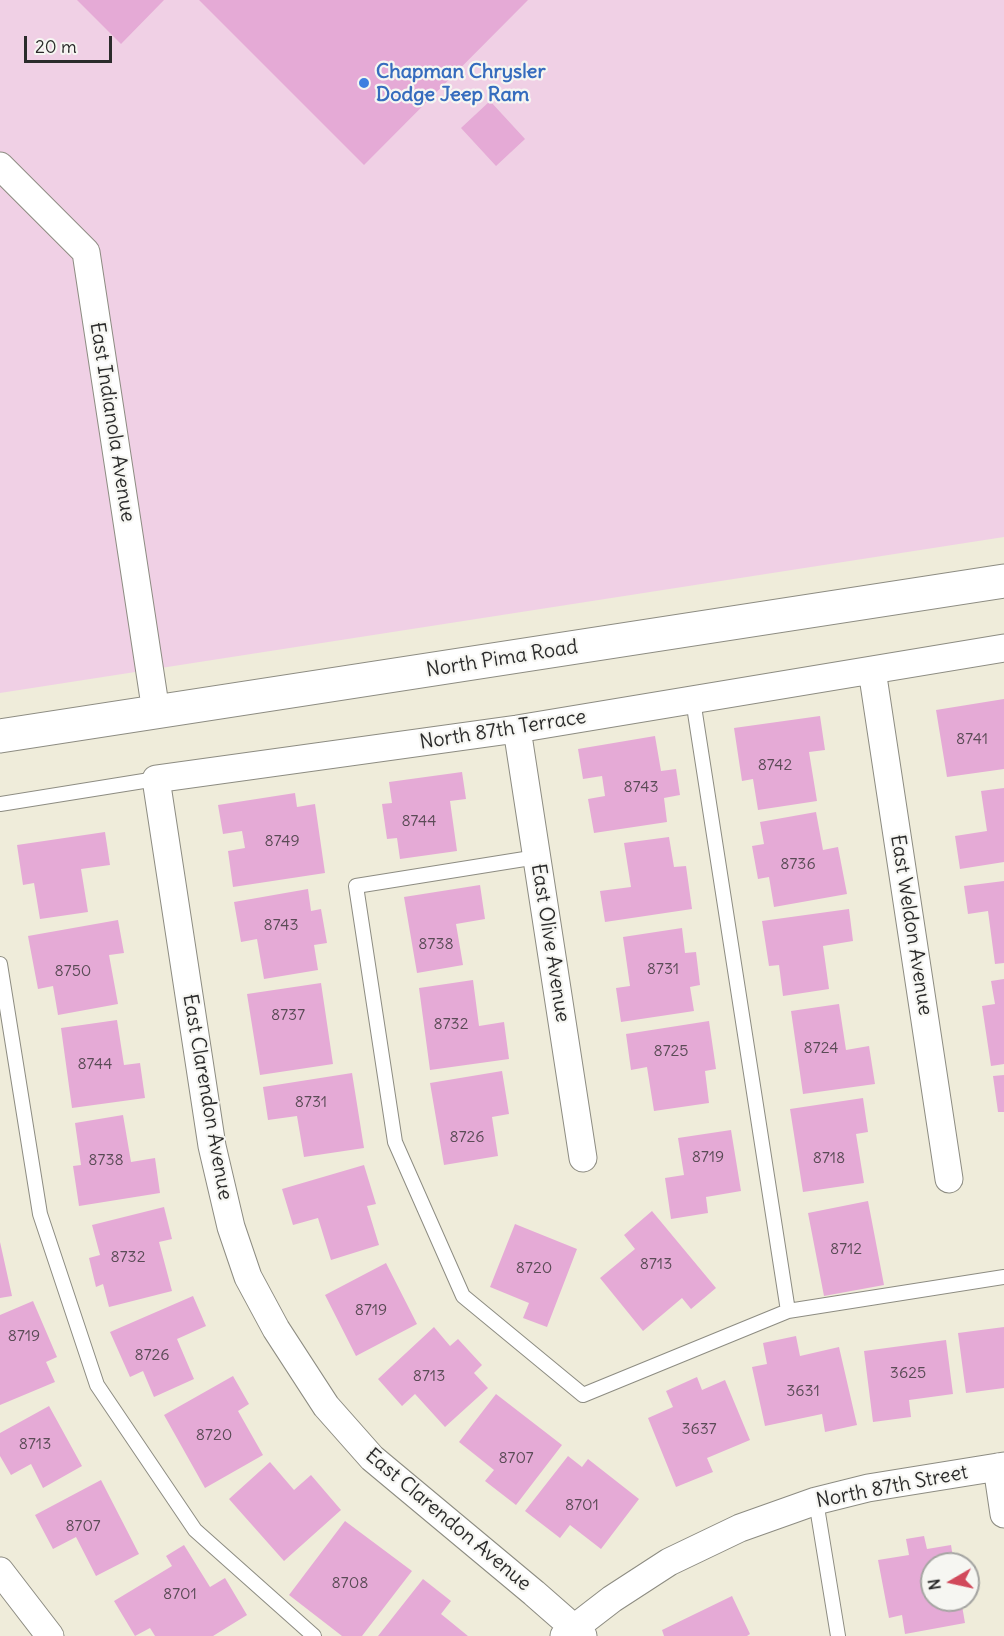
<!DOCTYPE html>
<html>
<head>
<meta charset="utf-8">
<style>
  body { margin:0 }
  #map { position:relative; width:1004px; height:1636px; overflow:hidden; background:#efecda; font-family:Delius,sans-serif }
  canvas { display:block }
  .north { position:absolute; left:920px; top:1552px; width:60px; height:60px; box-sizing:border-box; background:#f6f6f2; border:2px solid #a5a5a2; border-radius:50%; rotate:261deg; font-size:16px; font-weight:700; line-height:24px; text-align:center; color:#2b2b2b }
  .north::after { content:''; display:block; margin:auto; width:21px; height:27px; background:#d1495b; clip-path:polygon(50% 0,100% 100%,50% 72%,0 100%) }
  .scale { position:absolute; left:24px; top:36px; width:88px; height:27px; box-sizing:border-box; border:3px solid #2b2b2b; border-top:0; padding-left:8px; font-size:18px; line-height:21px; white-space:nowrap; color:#2b2b2b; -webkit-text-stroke:4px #f6f6f2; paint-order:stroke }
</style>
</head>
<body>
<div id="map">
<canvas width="1004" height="1636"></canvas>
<div class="north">N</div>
<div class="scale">20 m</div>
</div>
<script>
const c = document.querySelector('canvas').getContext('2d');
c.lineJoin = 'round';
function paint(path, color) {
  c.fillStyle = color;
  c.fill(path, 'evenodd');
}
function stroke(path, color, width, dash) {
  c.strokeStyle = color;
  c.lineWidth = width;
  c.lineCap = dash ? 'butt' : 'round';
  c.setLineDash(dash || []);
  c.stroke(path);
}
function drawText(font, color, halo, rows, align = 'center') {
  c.font = font + ' Delius,sans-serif';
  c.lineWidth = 4.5;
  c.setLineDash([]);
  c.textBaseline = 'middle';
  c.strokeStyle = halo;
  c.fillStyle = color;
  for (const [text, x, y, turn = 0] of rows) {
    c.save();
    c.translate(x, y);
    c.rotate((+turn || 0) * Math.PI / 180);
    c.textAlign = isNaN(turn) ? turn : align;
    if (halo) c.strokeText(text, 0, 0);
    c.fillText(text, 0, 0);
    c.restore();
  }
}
const built = new Path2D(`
  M 0,0 L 1004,0 L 1004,537 L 0,693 Z`);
const building = new Path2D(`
  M 77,0 L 164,0 L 121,44 Z
  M 199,0 L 528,0 L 364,165 Z
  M 490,101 L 525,139 L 496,166 L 461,128 Z
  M 1004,699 L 1004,769 L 947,777 L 936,710 Z
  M 820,716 L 825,750 L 809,752 L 817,801 L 758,810 L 753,779 L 742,781 L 734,728 Z
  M 655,736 L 661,771 L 676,769 L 680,795 L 664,798 L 667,822 L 594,833 L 588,799 L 605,796 L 602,776 L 583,779 L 578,749 Z
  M 462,772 L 466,799 L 450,801 L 457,851 L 400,859 L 397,838 L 387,839 L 382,804 L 392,803 L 389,782 Z
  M 1004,788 L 1004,862 L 960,869 L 955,836 L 987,831 L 981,791 Z
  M 295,793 L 297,807 L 315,804 L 325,873 L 233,887 L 228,851 L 245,848 L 242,831 L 223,834 L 218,805 Z
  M 816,812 L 823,850 L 838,847 L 847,894 L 774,907 L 769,877 L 758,879 L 752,846 L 764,844 L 760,822 Z
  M 105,832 L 110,865 L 81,869 L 88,912 L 40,919 L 34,883 L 23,885 L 17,845 Z
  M 669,837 L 674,867 L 686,866 L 692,909 L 605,922 L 600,891 L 631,887 L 624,843 Z
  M 1004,881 L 1004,963 L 995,964 L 988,911 L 968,914 L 964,886 Z
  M 480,885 L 485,919 L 456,924 L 463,965 L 417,973 L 404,897 Z
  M 308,889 L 311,911 L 321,909 L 327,943 L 314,945 L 318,970 L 264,979 L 257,939 L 241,942 L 234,902 Z
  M 849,909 L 853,941 L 823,946 L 829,989 L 783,996 L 779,965 L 769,966 L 762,921 Z
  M 118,920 L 124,953 L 109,955 L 118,1004 L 58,1015 L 53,986 L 38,989 L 28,936 Z
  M 682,928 L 685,953 L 696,952 L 700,985 L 690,987 L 694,1011 L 621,1022 L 616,988 L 630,986 L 623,937 Z
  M 1004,979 L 1004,1064 L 991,1066 L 982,1006 L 995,1004 L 991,981 Z
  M 473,980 L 479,1026 L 504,1022 L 509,1059 L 430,1070 L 419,988 Z
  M 321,983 L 333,1064 L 260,1075 L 247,994 Z
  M 839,1004 L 846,1050 L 869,1046 L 875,1084 L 803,1094 L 791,1011 Z
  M 117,1020 L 124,1065 L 140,1063 L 145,1098 L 72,1108 L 61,1028 Z
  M 709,1021 L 716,1069 L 705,1071 L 709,1103 L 654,1111 L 647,1067 L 631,1070 L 626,1034 Z
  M 502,1071 L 509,1114 L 492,1117 L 498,1156 L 444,1165 L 430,1083 Z
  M 352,1073 L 364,1148 L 304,1157 L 297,1116 L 268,1120 L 263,1087 Z
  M 1004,1075 L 1004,1112 L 998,1112 L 993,1076 Z
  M 863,1098 L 868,1132 L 856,1134 L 864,1183 L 803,1192 L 790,1109 Z
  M 123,1115 L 131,1162 L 155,1158 L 160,1193 L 79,1206 L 73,1166 L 81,1165 L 75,1123 Z
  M 731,1130 L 741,1191 L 706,1197 L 708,1213 L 671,1219 L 665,1178 L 684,1175 L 678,1138 Z
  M 364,1165 L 376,1204 L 367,1206 L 379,1245 L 331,1260 L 318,1218 L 293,1225 L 282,1189 Z
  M 868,1201 L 884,1285 L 824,1296 L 808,1213 Z
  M 164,1207 L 172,1239 L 159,1242 L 172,1291 L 109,1307 L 103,1284 L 96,1287 L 89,1258 L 100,1255 L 92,1225 Z
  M 652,1211 L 716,1288 L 691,1309 L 682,1298 L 643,1331 L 600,1278 L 635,1249 L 624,1235 Z
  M 515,1224 L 577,1249 L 547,1327 L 523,1318 L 529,1303 L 490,1287 Z
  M 0,1242 L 12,1296 L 0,1298 Z
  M 386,1263 L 417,1324 L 356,1356 L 325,1295 Z
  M 193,1296 L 206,1326 L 177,1339 L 194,1379 L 154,1397 L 143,1371 L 130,1377 L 110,1332 Z
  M 33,1301 L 57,1357 L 46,1362 L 55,1382 L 0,1405 L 0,1315 Z
  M 434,1327 L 450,1346 L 458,1339 L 482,1365 L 474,1373 L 488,1388 L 445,1427 L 415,1394 L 402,1406 L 378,1379 Z
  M 1004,1327 L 1004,1388 L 966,1393 L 958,1333 Z
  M 796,1336 L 800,1356 L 839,1347 L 857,1425 L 825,1432 L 822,1414 L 765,1426 L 752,1367 L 767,1364 L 763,1343 Z
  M 946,1340 L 953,1394 L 909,1400 L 911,1417 L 873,1422 L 864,1351 Z
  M 233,1376 L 249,1404 L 238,1411 L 263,1455 L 205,1488 L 164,1415 Z
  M 697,1377 L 702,1390 L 725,1380 L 750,1440 L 707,1458 L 713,1472 L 676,1487 L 648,1418 L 673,1407 L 666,1391 Z
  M 496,1394 L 562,1445 L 516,1505 L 485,1481 L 494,1470 L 459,1442 Z
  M 49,1406 L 82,1466 L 43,1488 L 31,1464 L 11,1475 L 0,1456 L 0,1433 Z
  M 568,1456 L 582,1467 L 588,1459 L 639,1499 L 601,1549 L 570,1525 L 560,1538 L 525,1511 Z
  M 270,1462 L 294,1490 L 311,1475 L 341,1510 L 284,1561 L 229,1499 Z
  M 101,1480 L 139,1554 L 96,1576 L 76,1537 L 53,1549 L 35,1515 Z
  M 345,1521 L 412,1571 L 362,1636 L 342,1636 L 289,1595 Z
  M 924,1536 L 927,1549 L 951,1545 L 954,1564 L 932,1564 L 932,1600 L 961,1600 L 965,1623 L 905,1634 L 902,1615 L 889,1618 L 878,1560 L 909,1555 L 906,1539 Z
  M 184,1545 L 210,1587 L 225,1578 L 247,1615 L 213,1636 L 155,1636 L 150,1628 L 135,1636 L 114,1601 L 172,1566 L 166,1556 Z
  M 423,1579 L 451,1601 L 441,1614 L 468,1636 L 378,1636 Z
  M 732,1596 L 750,1634 L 747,1636 L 664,1636 L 662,1630 Z`);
const lane = new Path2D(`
  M 693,700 L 788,1311
  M 0,804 L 156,779
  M 537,857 L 356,886 L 395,1142 L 463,1296 L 583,1395 L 788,1311 L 1004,1277
  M 0,964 L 40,1214 L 97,1385 L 195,1530 L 314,1636
  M 816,1501 L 838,1636`);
const street = new Path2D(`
  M 0,166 L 86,252 L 156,712
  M 872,670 L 949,1179
  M 517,729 L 583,1158
  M 997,1467 L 1004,1514
  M 0,1571 L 50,1636
  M 564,1636 L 612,1599 L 669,1562 L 740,1528 L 816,1501 L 868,1488 L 1004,1466
  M 583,1636 L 534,1593 L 372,1458 L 326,1406 L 276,1329 L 248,1277 L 231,1227 L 212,1146 L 156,779 L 517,729 L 1004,648`);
const secondary = new Path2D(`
  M 0,736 L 1004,581`);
const markers = [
  [364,83,6,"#3f7fe0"]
];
const numberNames = [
  ["8741",972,739],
  ["8742",775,765],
  ["8743",641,787],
  ["8744",419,821],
  ["8749",282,841],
  ["8736",798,864],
  ["8743",281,925],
  ["8738",436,944],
  ["8731",663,969],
  ["8750",73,971],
  ["8737",288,1015],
  ["8732",451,1024],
  ["8724",821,1048],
  ["8725",671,1051],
  ["8744",95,1064],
  ["8731",311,1102],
  ["8726",467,1137],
  ["8719",708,1157],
  ["8718",829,1158],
  ["8738",106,1160],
  ["8712",846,1249],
  ["8732",128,1257],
  ["8713",656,1264],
  ["8720",534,1268],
  ["8719",371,1310],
  ["8719",24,1336],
  ["8726",152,1355],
  ["3625",908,1373],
  ["8713",429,1376],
  ["3631",803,1391],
  ["3637",699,1429],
  ["8720",214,1435],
  ["8713",35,1444],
  ["8707",516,1458],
  ["8701",582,1505],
  ["8707",83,1526],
  ["8708",350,1583],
  ["8701",180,1594]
];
const shopNames = [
  ["Chapman Chrysler",376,72],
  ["Dodge Jeep Ram",376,95]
];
const streetNames = [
  ["East Indianola Avenue",112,422,81],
  ["North Pima Road",502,659,-9],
  ["North 87th Terrace",503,730,-9],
  ["East Weldon Avenue",911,925,81],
  ["East Olive Avenue",550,943,81],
  ["East Clarendon Avenue",207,1097,80],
  ["North 87th Street",892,1487,-11],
  ["East Clarendon Avenue",448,1520,40]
];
paint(built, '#f0d0e5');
paint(building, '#e5aad6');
stroke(lane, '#8d8c82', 16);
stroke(street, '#8d8c82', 29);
stroke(secondary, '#8d8c82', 35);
stroke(lane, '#fff', 14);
stroke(street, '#fff', 27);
stroke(secondary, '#fff', 33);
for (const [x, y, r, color] of markers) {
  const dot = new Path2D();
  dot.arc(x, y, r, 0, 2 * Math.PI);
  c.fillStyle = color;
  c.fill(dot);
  stroke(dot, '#f6f6f2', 2);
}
drawText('16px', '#5a4b56', null, numberNames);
drawText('bold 20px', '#366cbe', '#f6f6f2', shopNames, 'left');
drawText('20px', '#2b2b2b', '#f6f6f2', streetNames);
</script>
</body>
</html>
